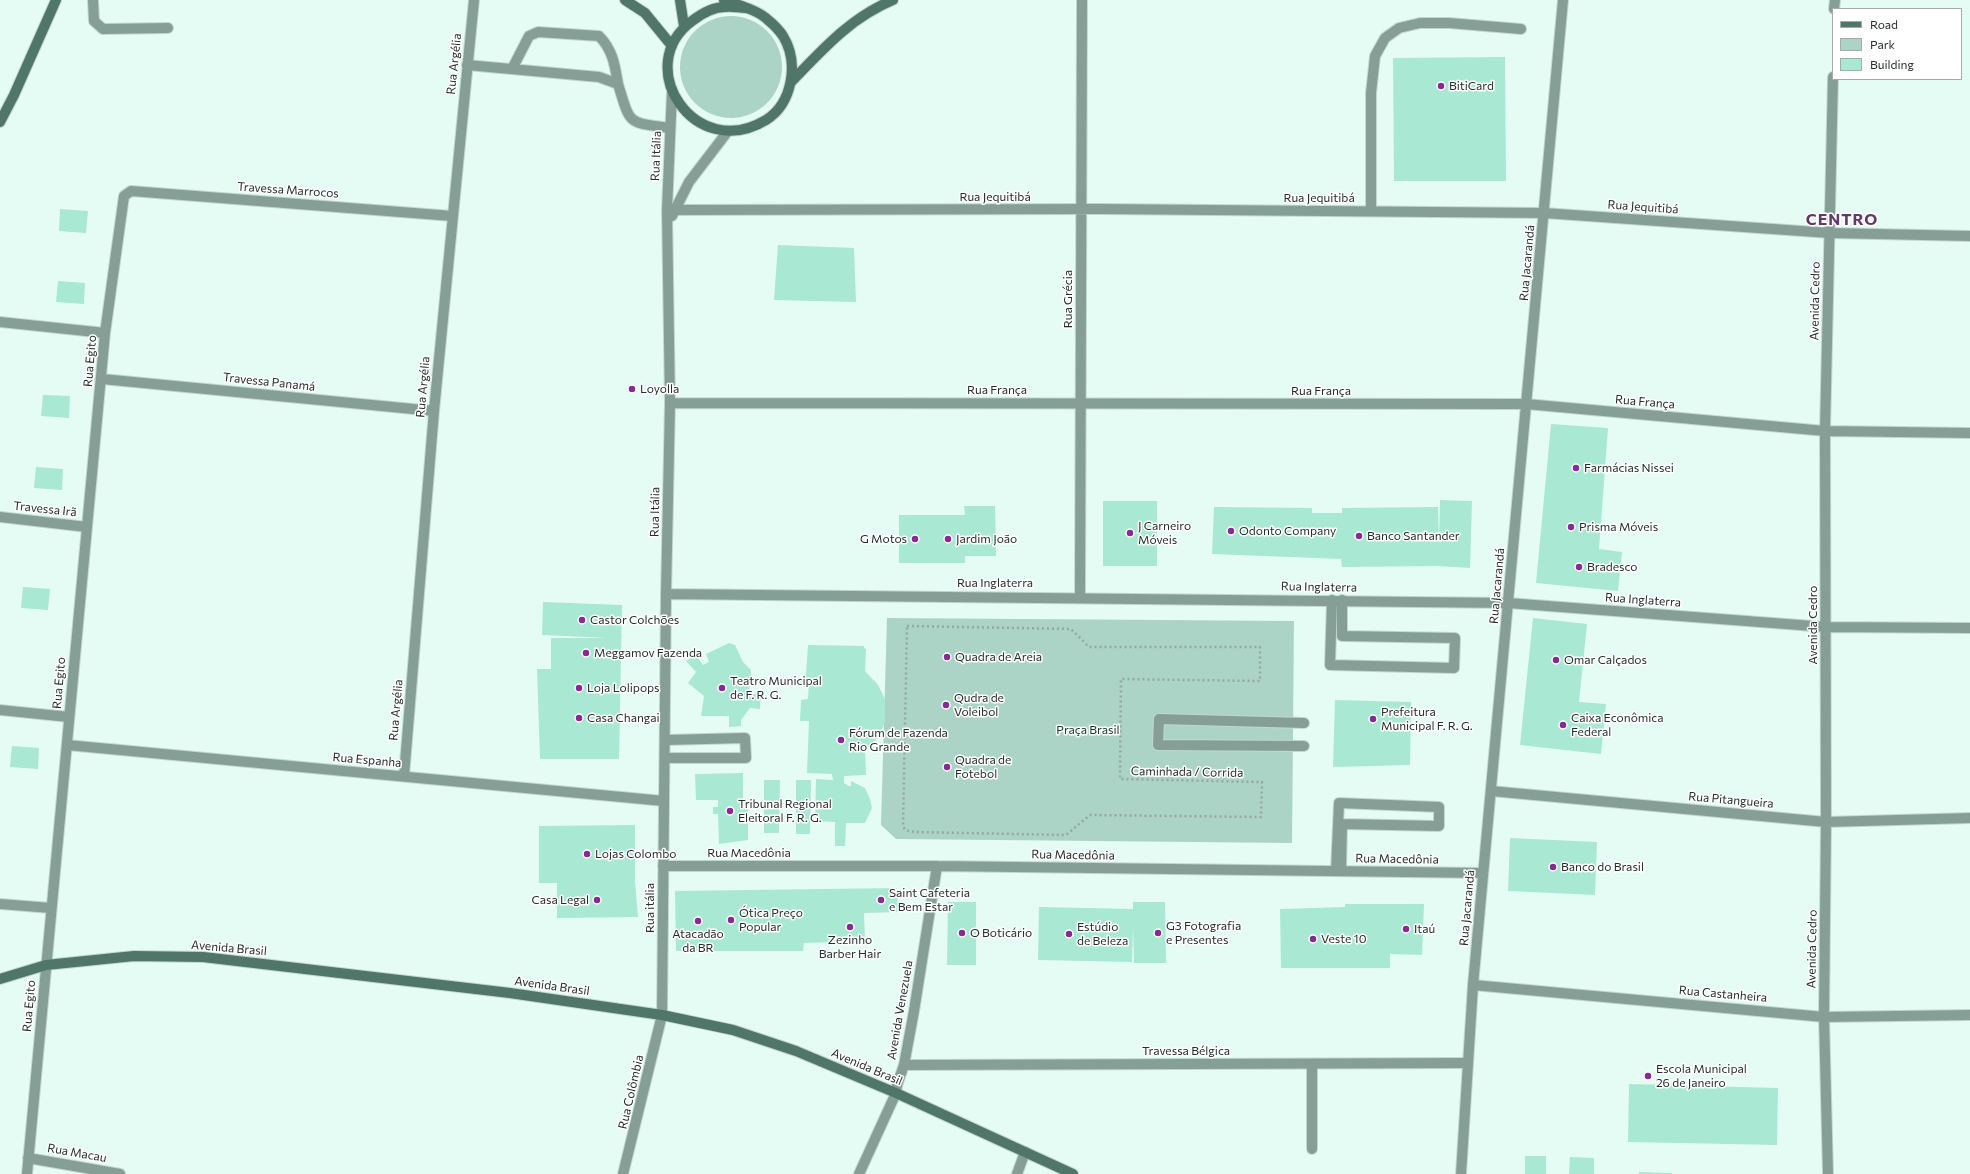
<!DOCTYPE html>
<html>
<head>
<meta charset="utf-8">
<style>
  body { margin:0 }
  #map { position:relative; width:1970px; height:1174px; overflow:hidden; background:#e5fcf4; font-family:Commissioner,sans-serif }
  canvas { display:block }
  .legend { position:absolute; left:1832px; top:8px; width:130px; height:72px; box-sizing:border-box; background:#fff; border:1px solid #a8abaa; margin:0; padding:5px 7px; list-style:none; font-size:12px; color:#252d2a }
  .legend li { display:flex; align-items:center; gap:8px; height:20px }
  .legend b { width:20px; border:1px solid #a8abaa }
</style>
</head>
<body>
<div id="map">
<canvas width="1970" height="1174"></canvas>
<ul class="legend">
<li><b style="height:5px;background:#4f7669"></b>Road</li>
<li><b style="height:11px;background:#abd4c6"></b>Park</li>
<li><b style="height:11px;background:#a9e8d3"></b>Building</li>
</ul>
</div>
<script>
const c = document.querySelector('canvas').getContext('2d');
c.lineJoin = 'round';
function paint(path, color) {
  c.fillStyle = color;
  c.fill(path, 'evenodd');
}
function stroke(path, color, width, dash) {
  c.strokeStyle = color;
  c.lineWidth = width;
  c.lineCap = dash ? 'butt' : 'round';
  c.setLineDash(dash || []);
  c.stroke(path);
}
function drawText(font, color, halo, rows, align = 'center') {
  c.font = font + ' Commissioner,sans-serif';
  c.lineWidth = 3;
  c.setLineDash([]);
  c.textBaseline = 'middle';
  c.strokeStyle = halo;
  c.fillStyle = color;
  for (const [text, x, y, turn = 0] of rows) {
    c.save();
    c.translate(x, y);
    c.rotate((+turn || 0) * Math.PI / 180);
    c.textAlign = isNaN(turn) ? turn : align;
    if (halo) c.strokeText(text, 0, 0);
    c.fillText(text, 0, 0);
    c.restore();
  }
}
const green = new Path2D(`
  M680 67a51 51 0 1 1 102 0a51 51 0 1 1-102 0Z
  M 887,618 L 1294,621 L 1292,843 L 896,839 L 881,825 Z`);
const building = new Path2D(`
  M 1505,57 L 1506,181 L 1394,181 L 1393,58 Z
  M 60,209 L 88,211 L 86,233 L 59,231 Z
  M 778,245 L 854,248 L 856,302 L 774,300 Z
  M 58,281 L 85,283 L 84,304 L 56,302 Z
  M 43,395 L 70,396 L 69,418 L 41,416 Z
  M 1551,424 L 1608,428 L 1599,549 L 1622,552 L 1618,591 L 1536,583 Z
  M 36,467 L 63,469 L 62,490 L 34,488 Z
  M 1440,500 L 1472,501 L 1470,568 L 1438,566 L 1342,567 L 1341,559 L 1212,554 L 1214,507 L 1312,508 L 1312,513 L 1342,513 L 1342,508 L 1438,507 L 1439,545 Z
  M 1103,501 L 1157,501 L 1157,566 L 1103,566 Z
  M 964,506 L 995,506 L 996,556 L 965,556 L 965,563 L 899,563 L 899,515 L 965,515 Z
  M 23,587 L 50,589 L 48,610 L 21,608 Z
  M 543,602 L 622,605 L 619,759 L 540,759 L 537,669 L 551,669 L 551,638 L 607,638 L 542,635 Z
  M 1533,618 L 1587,624 L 1579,702 L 1606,704 L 1601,754 L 1520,745 Z
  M 729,643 L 735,645 L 743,662 L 751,670 L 749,694 L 761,694 L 760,709 L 750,708 L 741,720 L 741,726 L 729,727 L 729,716 L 701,716 L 704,696 L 688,683 L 696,672 L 686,661 L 696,655 L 703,665 L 709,662 L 706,654 Z
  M 808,645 L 864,646 L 864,648 L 866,649 L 865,671 L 878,685 L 885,699 L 885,721 L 880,735 L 871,746 L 865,749 L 866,775 L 844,776 L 844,783 L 849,786 L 851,786 L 851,781 L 865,788 L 870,799 L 872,808 L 865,823 L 846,823 L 845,846 L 835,846 L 835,822 L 815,821 L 816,779 L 833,780 L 832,774 L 807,773 L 809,721 L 800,721 L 801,700 L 808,699 L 809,680 L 805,687 L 796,684 L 806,674 Z
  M 1335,700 L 1411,702 L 1410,765 L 1333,767 Z
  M 12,746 L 39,748 L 38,769 L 10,767 Z
  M 743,773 L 743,807 L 748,807 L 748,840 L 719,844 L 718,814 L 713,814 L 713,807 L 718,807 L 718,800 L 696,800 L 695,774 Z
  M 764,780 L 780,780 L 779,833 L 764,833 Z
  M 796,780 L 811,780 L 810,834 L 796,834 Z
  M 635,825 L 635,882 L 638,917 L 557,918 L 557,883 L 539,883 L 539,826 Z
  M 1510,838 L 1597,842 L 1595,895 L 1508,891 Z
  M 897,888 L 898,912 L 864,913 L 865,941 L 804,943 L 803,951 L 676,951 L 675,891 Z
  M 948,902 L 976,902 L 976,965 L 947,965 Z
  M 1133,902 L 1165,902 L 1166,963 L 1134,963 L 1133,926 L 1132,962 L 1038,960 L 1039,907 L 1133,909 Z
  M 1345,904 L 1424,904 L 1422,955 L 1390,954 L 1390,968 L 1281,968 L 1280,909 L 1345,907 Z
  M 1629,1084 L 1778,1088 L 1777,1145 L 1628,1142 Z
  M 1525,1156 L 1546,1156 L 1546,1174 L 1525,1174 Z
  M 1570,1157 L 1594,1158 L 1594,1174 L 1569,1174 Z
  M 1639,1172 L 1672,1173 L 1672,1174 L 1639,1174 Z`);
const path = new Path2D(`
  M 907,626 L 1071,629 L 1089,647 L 1260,647 L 1260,681 L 1121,679 L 1120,779 L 1262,782 L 1261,817 L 1090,815 L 1066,835 L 914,832 L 905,830 L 903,826 Z`);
const service = new Path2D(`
  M 93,0 L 94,21 L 103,29 L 168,28
  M 467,65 L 599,77 L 618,84 C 631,126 627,122 670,128
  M 512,69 L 529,36 L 538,32 L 599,36 C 613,50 615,66 618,84
  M 1371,211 L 1371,93 L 1375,56 L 1385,38 L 1399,28 L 1420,23 L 1449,23 L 1521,29
  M 1332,600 L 1330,665 L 1454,668 L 1455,638 L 1342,636 L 1342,600
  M 1304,746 L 1158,745 L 1159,719 L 1304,723
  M 665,758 L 746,758 L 745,738 L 665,740
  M 1336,871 L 1339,803 L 1439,807 L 1439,826 L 1342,824 L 1341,871
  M 1312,1149 L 1312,1064
  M 1017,1174 L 1025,1152`);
const minor = new Path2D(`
  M 1834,9 L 1835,0
  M 667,210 L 1101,209 L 1544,213
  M 672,216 L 689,182 L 728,131
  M 0,322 L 105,333
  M 102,379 L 434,411
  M 670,403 L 1526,404 L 1825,431 L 1970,433
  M 0,517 L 87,527
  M 666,594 L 1508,603 L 1826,627 L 1970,628
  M 1080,597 L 1082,0
  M 0,710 L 69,717
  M 67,745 L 664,801
  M 404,776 L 434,411 L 474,0
  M 1491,791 L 1826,822 L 1970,818
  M 663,866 L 937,866 L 1483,873
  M 0,904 L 51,908
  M 1473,985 L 1824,1017 L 1970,1015
  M 904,1065 L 1468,1063
  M 896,1093 L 897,1085 L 904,1065 L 914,1011 L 937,866
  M 28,1158 L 120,1174
  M 27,1174 L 105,333 L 124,196 L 131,191 L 452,216
  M 623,1174 L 662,1015 L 666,594 L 670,403 L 667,210 L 672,91
  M 1828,1174 L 1824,1017 L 1826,822 L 1825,431 L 1833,77`);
const tertiary = new Path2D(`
  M 1544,213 L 1830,233 L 1970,236
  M 859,1174 L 896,1093
  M 1461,1174 L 1473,985 L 1563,0`);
const secondary = new Path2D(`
  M 625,0 L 645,13 L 672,46
  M 680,0 L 684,26
  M 724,0 C 738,5 758,10 768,20 C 773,24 779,30 783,36 C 799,62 793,103 766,120 C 695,163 631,66 692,21 C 701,14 713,7 725,7 C 732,6 739,8 746,8
  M 791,82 C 823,49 850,18 893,0
  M 0,122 L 14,95 L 56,0
  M 0,979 L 46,965 L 134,956 L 203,957 L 510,993 L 662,1015 L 733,1030 L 796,1051 L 896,1093 L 1073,1174`);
const markers = [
  [1441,86,4,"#872a95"],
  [632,389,4,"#872a95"],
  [1576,468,4,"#872a95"],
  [1571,527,4,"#872a95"],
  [1231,531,4,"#872a95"],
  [1130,533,4,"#872a95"],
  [1359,536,4,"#872a95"],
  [915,539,4,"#872a95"],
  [948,539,4,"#872a95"],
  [1579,567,4,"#872a95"],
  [582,620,4,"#872a95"],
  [586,653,4,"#872a95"],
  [947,657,4,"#872a95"],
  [1556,660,4,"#872a95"],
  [579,688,4,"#872a95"],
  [722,688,4,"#872a95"],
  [946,705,4,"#872a95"],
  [579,718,4,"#872a95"],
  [1373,719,4,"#872a95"],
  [1563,725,4,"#872a95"],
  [841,740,4,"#872a95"],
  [947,767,4,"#872a95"],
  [730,811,4,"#872a95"],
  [587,854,4,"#872a95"],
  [1553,867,4,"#872a95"],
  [597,900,4,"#872a95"],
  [881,900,4,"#872a95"],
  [731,920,4,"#872a95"],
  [698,921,4,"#872a95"],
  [850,927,4,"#872a95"],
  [1406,929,4,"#872a95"],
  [962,933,4,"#872a95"],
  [1158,933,4,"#872a95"],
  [1069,934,4,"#872a95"],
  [1313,939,4,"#872a95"],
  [1648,1076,4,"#872a95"]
];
const streetNames = [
  ["Rua Argélia",454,64,-84],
  ["Rua Itália",656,156,-88],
  ["Travessa Marrocos",288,190,4],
  ["Rua Jequitibá",995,197],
  ["Rua Jequitibá",1319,198],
  ["Rua Jequitibá",1643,207,4],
  ["Rua Jacarandá",1527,263,-85],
  ["Rua Grécia",1068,299,-90],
  ["Avenida Cedro",1815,301,-89],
  ["Rua Egito",90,361,-85],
  ["Travessa Panamá",269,382,6],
  ["Rua Argélia",423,387,-85],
  ["Rua França",997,390],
  ["Rua França",1321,391],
  ["Rua França",1645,402,5],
  ["Travessa Irã",45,509,6],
  ["Rua Itália",655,512,-89],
  ["Rua Inglaterra",995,583],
  ["Rua Jacarandá",1497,586,-85],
  ["Rua Inglaterra",1319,587,1],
  ["Rua Inglaterra",1643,600,4],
  ["Avenida Cedro",1813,625,-90],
  ["Rua Egito",59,683,-85],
  ["Rua Argélia",396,710,-85],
  ["Rua Espanha",367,760,5],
  ["Caminhada / Corrida",1187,772,1],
  ["Rua Pitangueira",1731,800,5],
  ["Rua Macedônia",749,853],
  ["Rua Macedônia",1073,855,1],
  ["Rua Macedônia",1397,859,1],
  ["Rua itália",650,908,-90],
  ["Rua Jacarandá",1467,908,-85],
  ["Avenida Brasil",229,948,5],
  ["Avenida Cedro",1812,949,-89],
  ["Avenida Brasil",552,986,8],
  ["Rua Castanheira",1723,994,5],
  ["Rua Egito",29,1006,-85],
  ["Avenida Venezuela",900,1010,-80],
  ["Travessa Bélgica",1186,1051],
  ["Avenida Brasil",867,1067,23],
  ["Rua Colômbia",631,1092,-77],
  ["Rua Macau",77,1153,10]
];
const poiNames = [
  ["BitiCard",1449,86],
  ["Loyolla",640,389],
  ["Farmácias Nissei",1584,468],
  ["J Carneiro",1138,526],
  ["Móveis",1138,540],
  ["Prisma Móveis",1579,527],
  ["Odonto Company",1239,531],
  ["Banco Santander",1367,536],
  ["G Motos",907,539,"right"],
  ["Jardim João",956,539],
  ["Bradesco",1587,567],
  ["Castor Colchões",590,620],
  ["Meggamov Fazenda",594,653],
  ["Quadra de Areia",955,657],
  ["Omar Calçados",1564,660],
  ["Teatro Municipal",730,681],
  ["de F. R. G.",730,695],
  ["Loja Lolipops",587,688],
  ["Qudra de",954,698],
  ["Voleibol",954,712],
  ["Prefeitura",1381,712],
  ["Municipal F. R. G.",1381,726],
  ["Casa Changai",587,718],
  ["Caixa Econômica",1571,718],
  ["Federal",1571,732],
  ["Fórum de Fazenda",849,733],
  ["Rio Grande",849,747],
  ["Quadra de",955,760],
  ["Fotebol",955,774],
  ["Tribunal Regional",738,804],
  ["Eleitoral F. R. G.",738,818],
  ["Lojas Colombo",595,854],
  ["Banco do Brasil",1561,867],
  ["Saint Cafeteria",889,893],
  ["e Bem Estar",889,907],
  ["Casa Legal",589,900,"right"],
  ["Ótica Preço",739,913],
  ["Popular",739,927],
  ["G3 Fotografia",1166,926],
  ["e Presentes",1166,940],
  ["Estúdio",1077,927],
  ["de Beleza",1077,941],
  ["Itaú",1414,929],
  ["O Boticário",970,933],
  ["Atacadão",698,934,"center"],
  ["da BR",698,948,"center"],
  ["Veste 10",1321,939],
  ["Zezinho",850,940,"center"],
  ["Barber Hair",850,954,"center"],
  ["Escola Municipal",1656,1069],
  ["26 de Janeiro",1656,1083]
];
const parkNames = [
  ["Praça Brasil",1088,730]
];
const districtNames = [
  ["CENTRO",1842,220]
];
paint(green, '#abd4c6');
paint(building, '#a9e8d3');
stroke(service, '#c2d7d0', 12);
stroke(minor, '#c2d7d0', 12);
stroke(tertiary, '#c2d7d0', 12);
stroke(secondary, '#c2d7d0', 12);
stroke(path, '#96a7a1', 2.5, [2, 3]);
stroke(service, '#869f96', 10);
stroke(minor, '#869f96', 10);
stroke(tertiary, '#869f96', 10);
stroke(secondary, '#4f7669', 10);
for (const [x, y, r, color] of markers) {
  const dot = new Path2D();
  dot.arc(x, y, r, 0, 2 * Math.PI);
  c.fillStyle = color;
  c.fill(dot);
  stroke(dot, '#fff', 1.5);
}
drawText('12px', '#252d2a', '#fff', streetNames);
drawText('12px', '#252d2a', '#fff', poiNames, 'left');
drawText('12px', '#15342b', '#fff', parkNames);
c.letterSpacing = '1px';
drawText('bold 16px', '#65386c', '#fff', districtNames);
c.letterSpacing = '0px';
</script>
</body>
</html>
